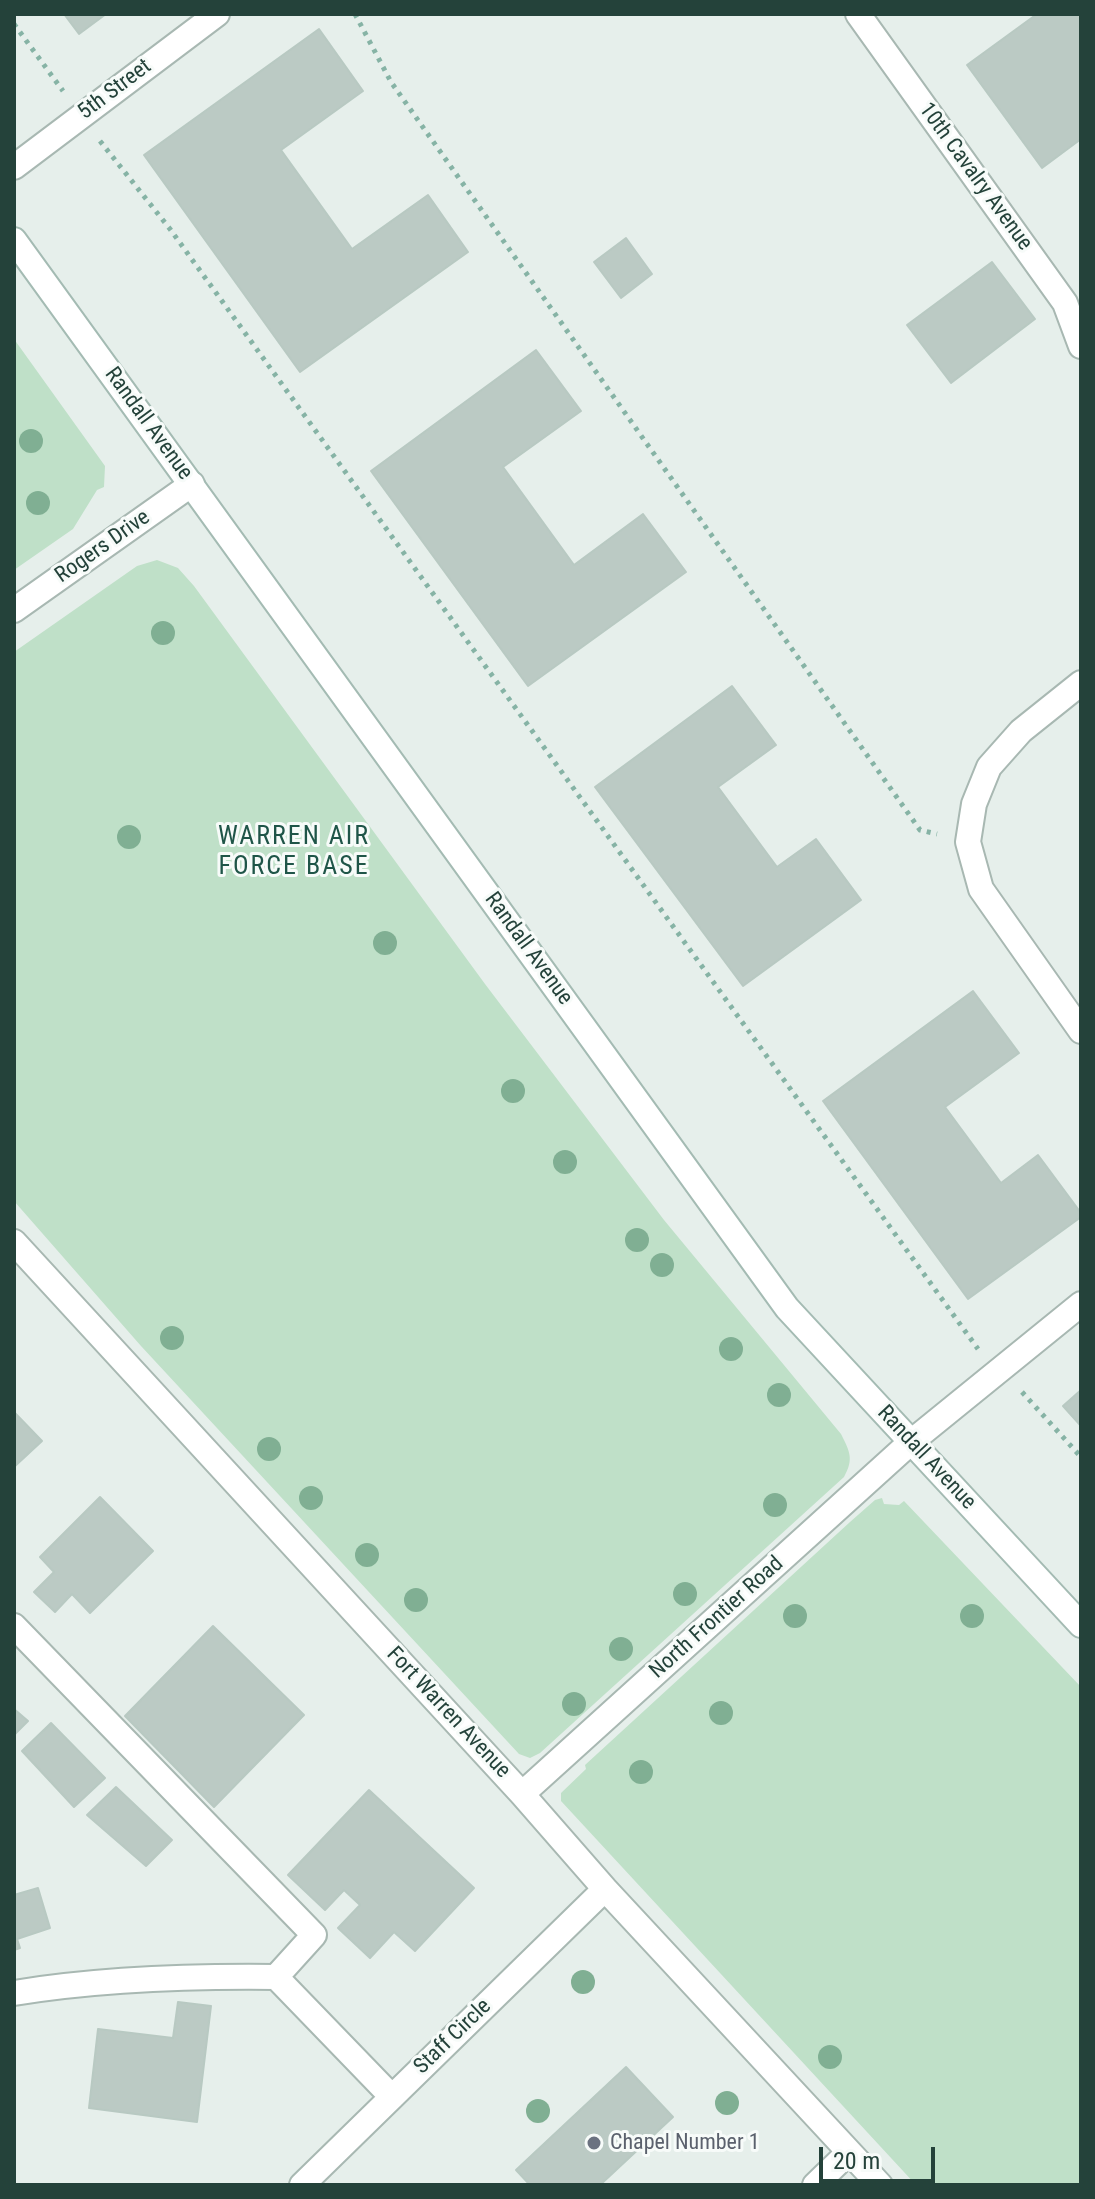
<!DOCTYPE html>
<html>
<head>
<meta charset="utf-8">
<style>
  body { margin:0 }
  #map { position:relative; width:1095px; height:2199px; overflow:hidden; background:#e6efeb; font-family:"Roboto Condensed",sans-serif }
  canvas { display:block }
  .frame { position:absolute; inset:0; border:16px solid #24423a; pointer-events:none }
  .scale { position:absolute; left:819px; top:2147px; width:116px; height:36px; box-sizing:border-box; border:4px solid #24423a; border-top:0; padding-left:10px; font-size:24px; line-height:28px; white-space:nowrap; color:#24423a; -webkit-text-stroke:6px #f7fbf9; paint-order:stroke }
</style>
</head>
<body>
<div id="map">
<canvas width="1095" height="2199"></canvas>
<div class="frame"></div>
<div class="scale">20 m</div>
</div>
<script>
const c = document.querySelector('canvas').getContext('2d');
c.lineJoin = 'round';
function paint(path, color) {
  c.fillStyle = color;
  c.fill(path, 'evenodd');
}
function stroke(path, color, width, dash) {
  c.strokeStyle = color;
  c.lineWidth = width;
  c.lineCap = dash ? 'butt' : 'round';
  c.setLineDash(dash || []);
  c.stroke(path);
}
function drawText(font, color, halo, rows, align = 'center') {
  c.font = font + ' "Roboto Condensed",sans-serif';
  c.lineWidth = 6;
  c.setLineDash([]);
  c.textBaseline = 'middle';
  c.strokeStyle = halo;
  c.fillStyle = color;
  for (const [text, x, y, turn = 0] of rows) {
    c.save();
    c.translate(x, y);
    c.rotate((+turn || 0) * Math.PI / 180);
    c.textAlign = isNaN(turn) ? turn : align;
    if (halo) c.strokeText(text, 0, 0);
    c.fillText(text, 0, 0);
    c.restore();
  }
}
const green = new Path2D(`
  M 14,339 L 105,466 L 104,487 L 97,490 L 73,529 L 14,570 Z
  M 157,560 L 178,568 L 194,586 L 485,984 L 664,1220 L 841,1434 C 850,1452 854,1459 844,1477 L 540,1753 L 530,1758 L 519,1754 L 141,1346 L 14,1201 L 14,652 L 137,566 Z
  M 882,1498 L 884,1504 L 899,1505 L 904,1501 L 1081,1687 L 1081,2185 L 916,2185 L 561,1801 L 561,1793 L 586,1769 L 585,1765 L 850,1522 L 875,1500 Z`);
const building = new Path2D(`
  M 64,14 L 106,14 L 79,34 Z
  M 1037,14 L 1081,14 L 1081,139 L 1042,168 L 967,65 Z
  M 319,29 L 363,91 L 281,150 L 352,249 L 428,195 L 468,252 L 300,372 L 144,155 Z
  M 626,238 L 652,274 L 621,298 L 594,262 Z
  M 992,262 L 1035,319 L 951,383 L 907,325 Z
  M 536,350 L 581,411 L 503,467 L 574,565 L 643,514 L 686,572 L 528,686 L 371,471 Z
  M 732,686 L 776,745 L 718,787 L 777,867 L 816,839 L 861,900 L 743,986 L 595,787 Z
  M 973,991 L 1019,1053 L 945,1107 L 1001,1183 L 1038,1155 L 1081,1213 L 1081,1217 L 968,1299 L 823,1101 Z
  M 1081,1390 L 1081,1426 L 1063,1406 Z
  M 14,1412 L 42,1441 L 14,1467 Z
  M 100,1497 L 153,1551 L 90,1613 L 72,1594 L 55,1612 L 34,1592 L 54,1572 L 40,1557 Z
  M 213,1626 L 304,1715 L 214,1807 L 125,1716 Z
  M 14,1709 L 28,1721 L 14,1735 Z
  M 51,1723 L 105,1778 L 74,1807 L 22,1751 Z
  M 116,1787 L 172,1840 L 146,1866 L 87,1815 Z
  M 369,1790 L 474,1888 L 415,1951 L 394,1932 L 370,1958 L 338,1928 L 360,1905 L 344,1890 L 325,1910 L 288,1875 Z
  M 38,1888 L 50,1928 L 17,1939 L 20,1948 L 14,1950 L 14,1895 Z
  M 178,2002 L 211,2006 L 197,2122 L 89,2108 L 98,2029 L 173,2038 Z
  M 626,2067 L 673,2117 L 600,2185 L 530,2185 L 516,2170 Z`);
const path = new Path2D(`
  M 355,14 L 391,82 L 920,830 L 937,834
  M 14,24 L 63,91
  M 100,141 L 170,229 L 978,1349
  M 1022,1392 L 1081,1457`);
const street = new Path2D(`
  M 858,14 L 1065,303 L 1081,346
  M 14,167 L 217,14
  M 14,610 L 192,484
  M 1081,683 L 1021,731 L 989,767 L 974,804 L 968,842 L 981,889 L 1081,1031
  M 14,1242 L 522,1794 L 605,1889 L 880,2185
  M 14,1626 L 314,1935 L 276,1977 C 189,1976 100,1979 14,1993
  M 522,1794 L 911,1442 L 1081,1304
  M 276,1977 L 392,2097
  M 302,2185 L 605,1889
  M 815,2185 L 849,2152`);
const secondary = new Path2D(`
  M 14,240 L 787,1308 L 1081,1625`);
const trees = [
  [31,441],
  [38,503],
  [163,633],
  [129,837],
  [385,943],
  [513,1091],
  [565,1162],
  [637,1240],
  [662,1265],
  [172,1338],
  [731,1349],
  [779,1395],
  [269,1449],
  [311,1498],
  [775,1505],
  [367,1555],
  [685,1594],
  [416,1600],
  [795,1616],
  [972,1616],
  [621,1649],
  [574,1704],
  [721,1713],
  [641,1772],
  [583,1982],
  [830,2057],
  [727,2103],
  [538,2111]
];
const markers = [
  [594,2143,8,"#6b7280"]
];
const streetNames = [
  ["5th Street",115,90,-37],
  ["10th Cavalry Avenue",975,177,54],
  ["Randall Avenue",148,424,54],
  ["Rogers Drive",103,547,-35],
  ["Randall Avenue",528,949,54],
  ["Randall Avenue",926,1458,47],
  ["North Frontier Road",717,1618,-42],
  ["Fort Warren Avenue",448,1713,47],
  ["Staff Circle",453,2037,-44]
];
const worshipNames = [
  ["Chapel Number 1",610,2143]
];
const quarterNames = [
  ["WARREN AIR",294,837],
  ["FORCE BASE",294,867]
];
paint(green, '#bfe0c8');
paint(building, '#bbcac4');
stroke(building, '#b8c9c2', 2);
stroke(street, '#a8b8b2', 28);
stroke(secondary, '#a4bbb3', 28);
stroke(path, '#86b3a5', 5, [4, 6]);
stroke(street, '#fff', 24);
stroke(secondary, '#fff', 24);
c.fillStyle = '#80af93';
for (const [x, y] of trees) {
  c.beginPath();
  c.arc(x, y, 12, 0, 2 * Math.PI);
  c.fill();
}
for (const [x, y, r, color] of markers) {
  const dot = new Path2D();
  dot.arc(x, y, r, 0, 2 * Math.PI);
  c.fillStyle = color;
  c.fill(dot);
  stroke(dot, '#f7fbf9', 3);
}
drawText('22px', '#24423a', '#f7fbf9', streetNames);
drawText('22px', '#5b616d', '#f7fbf9', worshipNames, 'left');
c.letterSpacing = '2px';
drawText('26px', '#1f5548', '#f7fbf9', quarterNames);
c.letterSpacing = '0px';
</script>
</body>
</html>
